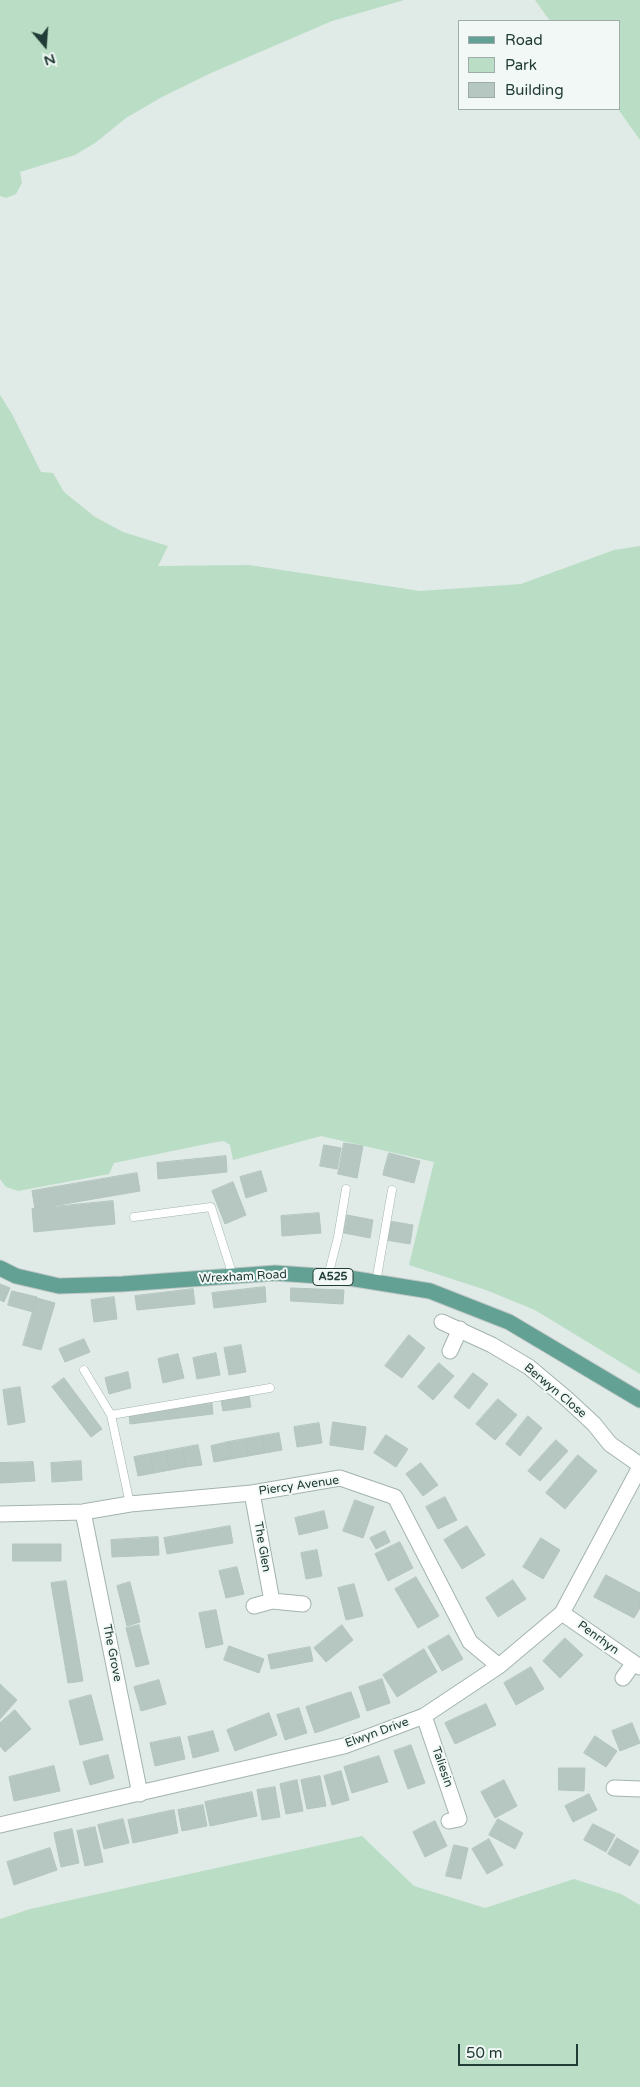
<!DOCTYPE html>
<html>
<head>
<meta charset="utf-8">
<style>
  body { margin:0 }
  #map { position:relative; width:640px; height:2087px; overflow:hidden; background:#e0ebe7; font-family:"Varela Round",sans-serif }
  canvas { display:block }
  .legend { position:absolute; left:458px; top:20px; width:162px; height:90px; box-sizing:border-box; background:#f1f8f5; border:1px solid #9eada9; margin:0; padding:6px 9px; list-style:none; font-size:15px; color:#213c36 }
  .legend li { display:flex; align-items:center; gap:10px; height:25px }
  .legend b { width:25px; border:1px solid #9eada9 }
  .north { position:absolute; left:20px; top:20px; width:50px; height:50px; -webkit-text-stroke:4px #f1f8f5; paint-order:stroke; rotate:162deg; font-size:14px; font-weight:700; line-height:20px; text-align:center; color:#213c36 }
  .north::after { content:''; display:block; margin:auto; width:18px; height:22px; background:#213c36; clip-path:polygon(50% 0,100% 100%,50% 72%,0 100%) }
  .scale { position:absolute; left:458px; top:2044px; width:120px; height:22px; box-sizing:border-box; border:2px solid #213c36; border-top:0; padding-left:6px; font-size:15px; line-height:18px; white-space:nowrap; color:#213c36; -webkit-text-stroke:4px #f1f8f5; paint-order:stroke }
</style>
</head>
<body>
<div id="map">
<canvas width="640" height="2087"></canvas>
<ul class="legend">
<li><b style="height:6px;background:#64a195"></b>Road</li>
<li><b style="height:14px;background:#b9ddc5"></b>Park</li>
<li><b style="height:14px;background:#b6c6c0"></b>Building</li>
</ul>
<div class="north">N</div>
<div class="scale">50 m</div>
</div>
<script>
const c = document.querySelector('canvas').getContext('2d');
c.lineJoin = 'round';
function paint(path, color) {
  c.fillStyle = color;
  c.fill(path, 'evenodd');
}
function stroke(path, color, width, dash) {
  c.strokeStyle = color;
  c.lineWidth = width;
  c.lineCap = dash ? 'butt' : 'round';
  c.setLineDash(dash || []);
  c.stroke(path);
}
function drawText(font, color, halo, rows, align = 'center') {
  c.font = font + ' "Varela Round",sans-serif';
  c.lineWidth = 4;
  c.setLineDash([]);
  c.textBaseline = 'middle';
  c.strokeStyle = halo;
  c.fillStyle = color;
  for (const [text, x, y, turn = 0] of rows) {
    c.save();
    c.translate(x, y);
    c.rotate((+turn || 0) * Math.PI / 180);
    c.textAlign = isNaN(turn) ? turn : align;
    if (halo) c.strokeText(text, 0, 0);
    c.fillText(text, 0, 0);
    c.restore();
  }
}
const green = new Path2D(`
  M 0,0 L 404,0 L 332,21 L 211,73 L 162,97 L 126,118 L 95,143 L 75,155 L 20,172 L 22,183 L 16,194 L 6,198 L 0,196 Z
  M 535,0 L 640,0 L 640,140 L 618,109 L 619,21 L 550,21 Z
  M 0,395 L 12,414 L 41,472 L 53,473 L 64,492 L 95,517 L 123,532 L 168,546 L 158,566 L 249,565 L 420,591 L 521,584 L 614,550 L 640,546 L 640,1374 L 535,1310 L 486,1290 L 409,1265 L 434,1162 L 321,1136 L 233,1160 L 230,1145 L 224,1141 L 216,1142 L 114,1163 L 109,1174 L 18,1191 L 6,1187 L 0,1179 Z
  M 362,1836 L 414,1886 L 485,1908 L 574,1879 L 621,1894 L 640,1905 L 640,2087 L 0,2087 L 0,1919 L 30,1909 Z`);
const building = new Path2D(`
  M 344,1143 L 363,1146 L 357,1178 L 338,1174 Z
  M 324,1145 L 341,1148 L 337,1169 L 320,1166 Z
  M 389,1153 L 420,1161 L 414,1183 L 383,1175 Z
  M 226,1156 L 227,1172 L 158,1179 L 157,1163 Z
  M 261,1171 L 267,1191 L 246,1198 L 240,1177 Z
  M 137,1173 L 140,1191 L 35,1209 L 32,1191 Z
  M 233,1182 L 246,1215 L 225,1224 L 212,1191 Z
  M 113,1201 L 115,1224 L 34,1232 L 32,1209 Z
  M 319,1213 L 321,1233 L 282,1236 L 281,1216 Z
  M 347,1215 L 373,1220 L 370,1238 L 344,1233 Z
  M 389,1221 L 413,1225 L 410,1244 L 386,1240 Z
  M 0,1284 L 10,1288 L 4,1302 L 0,1300 Z
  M 265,1287 L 266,1302 L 214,1308 L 212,1293 Z
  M 291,1288 L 344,1290 L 343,1304 L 291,1301 Z
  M 193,1289 L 195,1304 L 137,1310 L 135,1296 Z
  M 12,1291 L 37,1297 L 33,1312 L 8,1305 Z
  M 114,1297 L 117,1319 L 94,1322 L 91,1300 Z
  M 37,1298 L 55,1303 L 41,1350 L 23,1345 Z
  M 409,1335 L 425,1348 L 402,1378 L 385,1366 Z
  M 84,1339 L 90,1352 L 65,1362 L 59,1349 Z
  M 241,1345 L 246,1372 L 229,1375 L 224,1348 Z
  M 216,1353 L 220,1375 L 197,1379 L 193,1358 Z
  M 178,1354 L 184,1378 L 163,1383 L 158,1359 Z
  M 439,1363 L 454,1376 L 433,1400 L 418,1387 Z
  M 128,1372 L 131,1388 L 109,1394 L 105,1378 Z
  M 473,1373 L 488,1384 L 469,1409 L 454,1397 Z
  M 64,1378 L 102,1429 L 91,1437 L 52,1387 Z
  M 20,1387 L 25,1422 L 8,1425 L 3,1390 Z
  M 249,1395 L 251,1407 L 223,1411 L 221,1400 Z
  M 498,1399 L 517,1415 L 495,1440 L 476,1424 Z
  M 212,1403 L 213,1414 L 130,1424 L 129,1413 Z
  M 528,1416 L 542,1428 L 520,1456 L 506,1444 Z
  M 333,1422 L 366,1427 L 363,1450 L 330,1445 Z
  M 319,1423 L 322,1443 L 297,1447 L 294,1427 Z
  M 279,1433 L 282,1450 L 265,1453 L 262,1436 Z
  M 386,1435 L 408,1449 L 396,1467 L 374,1453 Z
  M 262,1436 L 265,1453 L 248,1456 L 245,1439 Z
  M 245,1439 L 248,1456 L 231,1459 L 228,1442 Z
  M 556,1440 L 568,1451 L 540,1481 L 528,1471 Z
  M 228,1442 L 231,1459 L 214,1462 L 211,1446 Z
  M 198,1445 L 202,1465 L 186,1467 L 182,1448 Z
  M 182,1448 L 186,1467 L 170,1470 L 166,1451 Z
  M 166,1451 L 170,1470 L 154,1473 L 150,1454 Z
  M 150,1454 L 154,1473 L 138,1476 L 134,1457 Z
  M 578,1455 L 597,1471 L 565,1509 L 546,1493 Z
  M 81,1461 L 82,1480 L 52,1482 L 51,1463 Z
  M 33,1462 L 35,1481 L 0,1483 L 0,1463 Z
  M 421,1463 L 438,1485 L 423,1496 L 406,1474 Z
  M 445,1497 L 457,1520 L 438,1529 L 426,1507 Z
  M 355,1500 L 374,1507 L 363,1538 L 343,1531 Z
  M 324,1511 L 328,1528 L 299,1535 L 295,1518 Z
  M 230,1526 L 233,1543 L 167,1554 L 164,1538 Z
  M 467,1526 L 485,1555 L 462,1569 L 444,1540 Z
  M 385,1531 L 390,1542 L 376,1549 L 370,1538 Z
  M 158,1537 L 159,1555 L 112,1557 L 111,1540 Z
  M 541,1538 L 560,1550 L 543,1579 L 523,1567 Z
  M 400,1542 L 413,1568 L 388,1581 L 375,1554 Z
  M 13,1544 L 61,1544 L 61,1561 L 13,1561 Z
  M 317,1550 L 322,1576 L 306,1579 L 301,1553 Z
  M 237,1567 L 244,1594 L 226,1598 L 219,1571 Z
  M 606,1575 L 640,1593 L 640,1608 L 634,1618 L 594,1597 Z
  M 416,1577 L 439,1616 L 418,1628 L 395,1589 Z
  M 513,1580 L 526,1599 L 498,1617 L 486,1598 Z
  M 66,1581 L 83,1681 L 68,1683 L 51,1583 Z
  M 130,1582 L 140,1622 L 127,1626 L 117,1586 Z
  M 354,1584 L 363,1616 L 346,1620 L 338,1588 Z
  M 216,1610 L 223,1644 L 206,1648 L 199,1613 Z
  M 139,1625 L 149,1664 L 136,1667 L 126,1628 Z
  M 342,1625 L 353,1640 L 326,1662 L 314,1648 Z
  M 449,1635 L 463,1659 L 442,1671 L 428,1647 Z
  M 565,1638 L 583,1655 L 560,1678 L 543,1661 Z
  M 229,1646 L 264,1659 L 259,1673 L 224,1660 Z
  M 310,1647 L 313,1661 L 271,1669 L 268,1655 Z
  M 424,1649 L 437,1672 L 397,1697 L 383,1675 Z
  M 531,1667 L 544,1689 L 516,1705 L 504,1683 Z
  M 382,1679 L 390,1703 L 367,1711 L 359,1687 Z
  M 159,1680 L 166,1704 L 141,1711 L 134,1687 Z
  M 0,1684 L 17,1700 L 0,1719 Z
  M 351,1692 L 360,1717 L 315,1733 L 306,1707 Z
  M 91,1695 L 103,1740 L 80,1745 L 69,1701 Z
  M 486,1704 L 496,1725 L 455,1744 L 445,1723 Z
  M 299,1708 L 307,1733 L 285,1740 L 277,1715 Z
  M 15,1710 L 31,1729 L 5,1752 L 0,1746 L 0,1723 Z
  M 269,1713 L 277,1735 L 235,1751 L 227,1730 Z
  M 632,1723 L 640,1743 L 620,1751 L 612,1731 Z
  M 213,1731 L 219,1751 L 193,1758 L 188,1737 Z
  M 595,1736 L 617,1751 L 606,1767 L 584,1753 Z
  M 180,1737 L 185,1759 L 155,1766 L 150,1743 Z
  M 411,1745 L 425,1783 L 408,1789 L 394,1751 Z
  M 108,1755 L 114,1778 L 90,1785 L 83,1762 Z
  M 379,1756 L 388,1782 L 352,1793 L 344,1767 Z
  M 54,1766 L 60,1791 L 14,1801 L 9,1777 Z
  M 559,1768 L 585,1768 L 584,1791 L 559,1790 Z
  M 341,1771 L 349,1800 L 332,1805 L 324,1776 Z
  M 320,1776 L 326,1806 L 307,1809 L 301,1780 Z
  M 297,1780 L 303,1811 L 286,1814 L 280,1784 Z
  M 504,1780 L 517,1806 L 495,1818 L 481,1792 Z
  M 275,1787 L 280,1817 L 262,1820 L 257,1790 Z
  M 252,1792 L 257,1816 L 210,1826 L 205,1802 Z
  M 589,1794 L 597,1810 L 573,1822 L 565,1806 Z
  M 203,1805 L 207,1826 L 182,1831 L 178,1810 Z
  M 174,1810 L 178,1833 L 133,1843 L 128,1820 Z
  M 123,1819 L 129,1843 L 104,1849 L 98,1825 Z
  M 498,1819 L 523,1833 L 515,1849 L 489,1835 Z
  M 435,1821 L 447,1846 L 425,1857 L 413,1832 Z
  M 593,1824 L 615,1835 L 606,1852 L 584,1840 Z
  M 95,1827 L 103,1862 L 85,1866 L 77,1831 Z
  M 72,1829 L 79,1863 L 61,1867 L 54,1833 Z
  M 617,1838 L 639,1851 L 630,1866 L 608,1854 Z
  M 489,1839 L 503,1865 L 487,1874 L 472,1849 Z
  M 454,1845 L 468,1848 L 461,1879 L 446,1876 Z
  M 50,1848 L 57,1870 L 14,1885 L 7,1862 Z`);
const service = new Path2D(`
  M 134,1217 L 211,1207 L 233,1276
  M 328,1276 L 338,1237 L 346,1189
  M 376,1282 L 392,1190
  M 84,1370 L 111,1415 L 130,1504
  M 111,1415 L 270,1388`);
const minor = new Path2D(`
  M 442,1322 L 492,1345 L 529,1367 L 567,1399 L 594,1424 L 610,1444 L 640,1465
  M 450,1351 L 460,1329
  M 252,1493 L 272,1601 L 303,1604
  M 83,1512 L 140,1794
  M 0,1514 L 83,1512 L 130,1504 L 252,1493 L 340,1478 L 395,1497 L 470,1642 L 499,1666
  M 254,1606 L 272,1601
  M 562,1613 L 640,1667
  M 623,1678 L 633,1664
  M 424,1716 L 459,1819 L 449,1821
  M 614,1788 L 640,1789
  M 0,1825 L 344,1746 L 424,1716 L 499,1666 L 562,1613 L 640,1467`);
const primary = new Path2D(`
  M 0,1268 L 16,1276 L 59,1286 L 122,1284 L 275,1273 L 349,1278 L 430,1291 L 509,1322 L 640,1400`);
const shields = [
  [333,1277,40]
];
const shieldNames = [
  ["A525",333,1277]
];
const streetNames = [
  ["Wrexham Road",243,1277,-3],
  ["Berwyn Close",555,1391,40],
  ["Piercy Avenue",299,1486,-8],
  ["The Glen",262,1547,80],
  ["Penrhyn",598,1638,36],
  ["The Grove",112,1653,79],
  ["Elwyn Drive",377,1733,-20],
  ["Taliesin",442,1767,71]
];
paint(green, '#b9ddc5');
paint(building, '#b6c6c0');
stroke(building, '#b3c5be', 1);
stroke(service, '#a3b3ae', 9);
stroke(minor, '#a3b3ae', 17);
stroke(primary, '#c1c8c7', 17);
stroke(service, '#fff', 8);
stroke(minor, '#fff', 15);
stroke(primary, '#64a195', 15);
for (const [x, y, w] of shields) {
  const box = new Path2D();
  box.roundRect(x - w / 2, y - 8.5, w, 17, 4);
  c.fillStyle = '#f1f8f5';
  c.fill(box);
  stroke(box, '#213c36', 1);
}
drawText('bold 11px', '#213c36', null, shieldNames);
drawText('12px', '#213c36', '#f1f8f5', streetNames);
</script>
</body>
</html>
